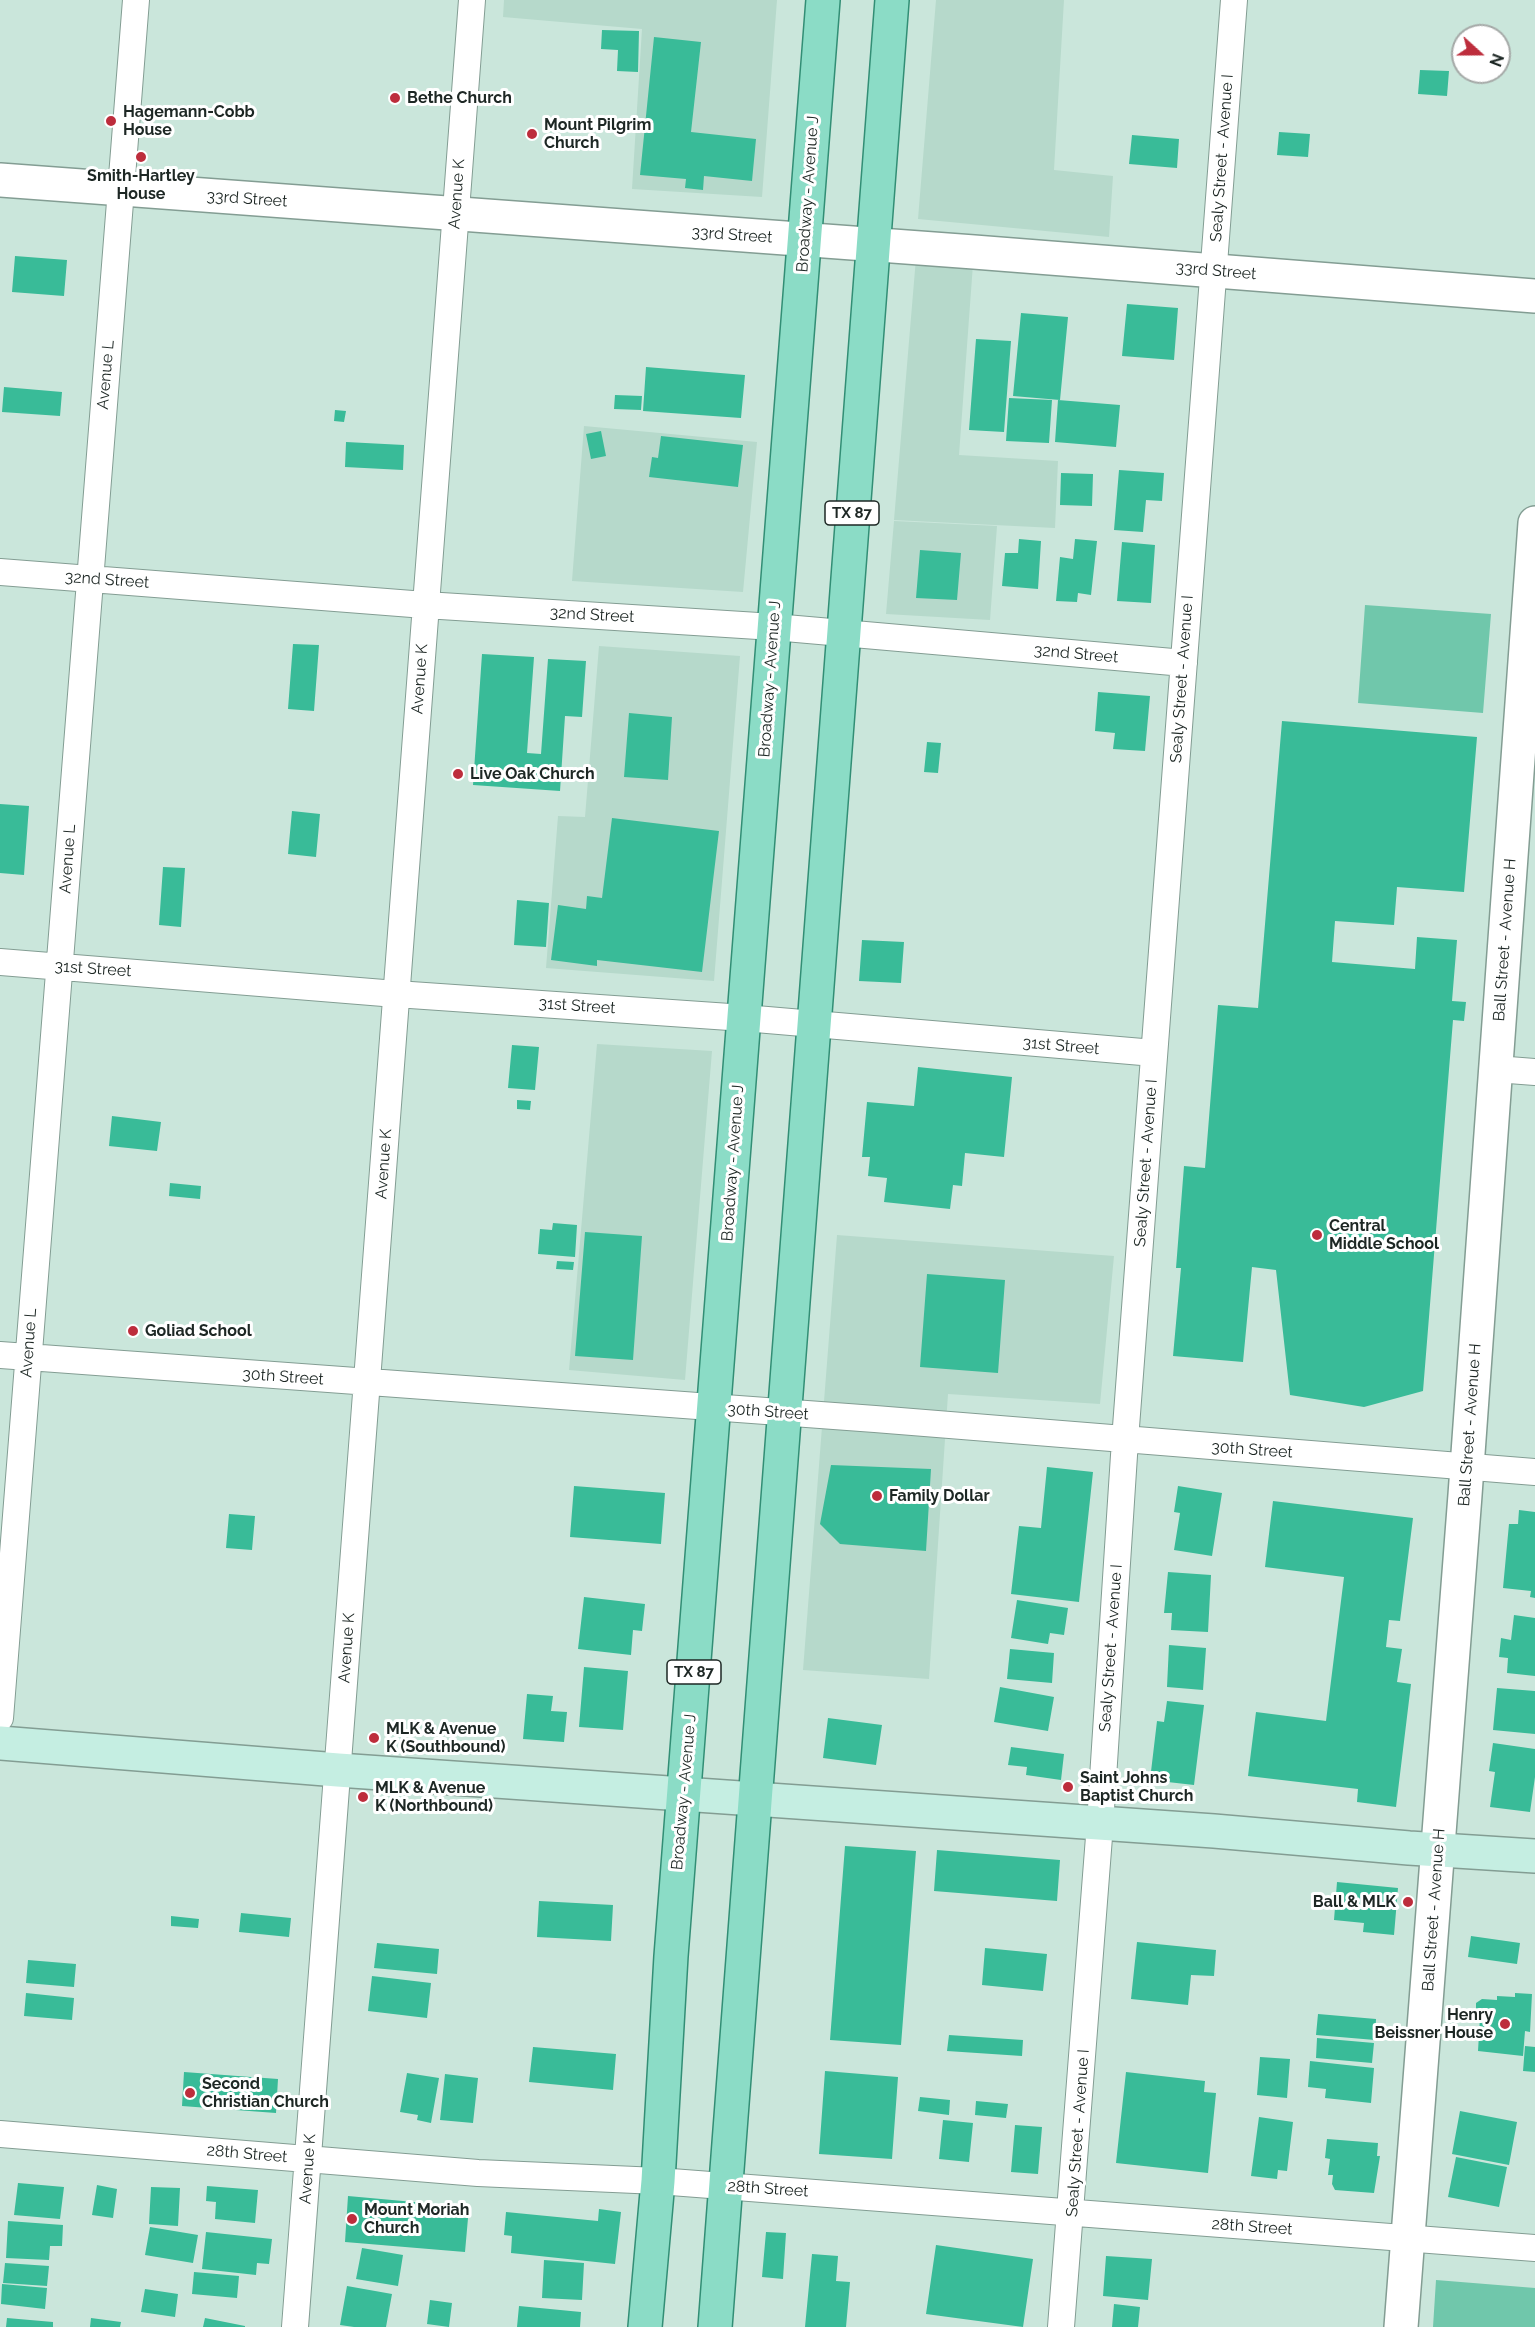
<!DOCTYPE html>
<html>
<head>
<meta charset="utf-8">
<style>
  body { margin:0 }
  #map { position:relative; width:1535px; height:2327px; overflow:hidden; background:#cae6db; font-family:Raleway,sans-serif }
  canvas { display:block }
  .north { position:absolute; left:1451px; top:24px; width:60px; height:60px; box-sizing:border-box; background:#fff; border:2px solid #a5a9a7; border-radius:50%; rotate:111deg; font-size:16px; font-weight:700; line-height:24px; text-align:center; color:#1d2724 }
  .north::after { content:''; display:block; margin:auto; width:21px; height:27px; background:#bd2d3c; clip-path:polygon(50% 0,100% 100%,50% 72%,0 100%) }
</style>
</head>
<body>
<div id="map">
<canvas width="1535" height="2327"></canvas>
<div class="north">N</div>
</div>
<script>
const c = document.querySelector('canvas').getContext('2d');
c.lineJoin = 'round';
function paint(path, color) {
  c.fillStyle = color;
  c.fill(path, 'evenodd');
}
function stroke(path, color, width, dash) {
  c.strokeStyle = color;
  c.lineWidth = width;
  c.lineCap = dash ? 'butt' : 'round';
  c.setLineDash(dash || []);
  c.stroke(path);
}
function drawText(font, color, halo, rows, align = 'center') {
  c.font = font + ' Raleway,sans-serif';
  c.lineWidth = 6;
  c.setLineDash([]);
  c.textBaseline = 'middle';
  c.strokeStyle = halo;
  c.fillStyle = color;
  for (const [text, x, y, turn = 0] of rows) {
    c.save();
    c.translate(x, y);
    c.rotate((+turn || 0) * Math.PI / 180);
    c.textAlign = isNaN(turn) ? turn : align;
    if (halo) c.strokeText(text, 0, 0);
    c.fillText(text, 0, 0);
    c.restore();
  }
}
const built = new Path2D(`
  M 504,0 L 777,0 L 762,197 L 632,189 L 642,29 L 503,17 Z
  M 936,0 L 1064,0 L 1054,170 L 1113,176 L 1109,237 L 918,219 Z
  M 916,258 L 973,264 L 959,455 L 1058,461 L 1055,528 L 894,520 Z
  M 584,426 L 757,442 L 743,592 L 572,581 Z
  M 894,521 L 997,526 L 990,620 L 886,614 Z
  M 599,646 L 740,656 L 714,981 L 546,968 L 558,816 L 585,817 Z
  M 597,1044 L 712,1051 L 685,1380 L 569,1370 Z
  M 837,1235 L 1114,1256 L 1100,1404 L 948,1394 L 929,1679 L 803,1670 Z`);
const green = new Path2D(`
  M 1365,605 L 1491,614 L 1483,713 L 1358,703 Z
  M 1436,2280 L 1535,2288 L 1535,2327 L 1433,2327 Z`);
const building = new Path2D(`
  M 602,30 L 639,31 L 638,72 L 617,71 L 618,50 L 601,49 Z
  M 654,37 L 701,42 L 691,132 L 756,139 L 752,181 L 704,176 L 703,190 L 685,188 L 686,179 L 640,175 Z
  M 1420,70 L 1449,71 L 1447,96 L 1418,94 Z
  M 1279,132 L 1310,134 L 1308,157 L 1277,155 Z
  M 1132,135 L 1179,139 L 1177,168 L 1129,164 Z
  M 15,256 L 67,260 L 64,296 L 12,292 Z
  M 1127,304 L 1178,308 L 1174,360 L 1122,356 Z
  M 1021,313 L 1068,317 L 1060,400 L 1013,396 Z
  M 976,339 L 1011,341 L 1004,432 L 969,430 Z
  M 646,367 L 745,375 L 741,418 L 643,411 Z
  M 4,387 L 62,392 L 60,416 L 2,412 Z
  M 615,395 L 642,396 L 641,410 L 614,409 Z
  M 1009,398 L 1052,400 L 1049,443 L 1006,441 Z
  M 1058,400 L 1120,405 L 1116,447 L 1055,442 Z
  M 335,410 L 346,411 L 344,422 L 334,421 Z
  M 601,431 L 606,456 L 591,459 L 586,434 Z
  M 661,436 L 743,445 L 738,487 L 649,477 L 652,457 L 658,458 Z
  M 346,442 L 404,445 L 403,470 L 345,467 Z
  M 1119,470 L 1164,473 L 1162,501 L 1146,500 L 1143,532 L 1114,530 Z
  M 1061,473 L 1093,474 L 1092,506 L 1060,505 Z
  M 1019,539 L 1041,541 L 1038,589 L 1002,586 L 1005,553 L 1018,553 Z
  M 1075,539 L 1097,541 L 1091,595 L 1078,593 L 1077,602 L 1056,601 L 1060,557 L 1073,559 Z
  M 1122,542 L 1155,545 L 1151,603 L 1117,601 Z
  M 920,550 L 961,553 L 957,600 L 916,598 Z
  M 293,644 L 319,645 L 314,711 L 288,709 Z
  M 482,654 L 534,657 L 527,753 L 541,754 L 548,659 L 586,661 L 582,717 L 565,716 L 560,791 L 473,785 Z
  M 1098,692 L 1150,696 L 1145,751 L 1113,749 L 1115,733 L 1095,731 Z
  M 629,713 L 672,717 L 668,780 L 624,777 Z
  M 1282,721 L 1477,737 L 1464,892 L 1397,887 L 1394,925 L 1335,921 L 1332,962 L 1415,969 L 1417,937 L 1457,940 L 1452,1001 L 1466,1002 L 1464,1021 L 1453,1020 L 1423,1391 L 1364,1407 L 1290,1395 L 1276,1270 L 1252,1267 L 1243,1362 L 1173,1356 L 1181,1268 L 1176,1268 L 1184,1166 L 1205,1168 L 1218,1005 L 1258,1008 Z
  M 927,742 L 941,743 L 938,773 L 924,772 Z
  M 0,804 L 29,806 L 24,875 L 0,873 Z
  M 292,811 L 320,814 L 316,857 L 288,854 Z
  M 612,818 L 719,831 L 702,972 L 597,960 L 597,966 L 551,960 L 558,905 L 586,909 L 587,896 L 602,898 Z
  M 163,867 L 185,868 L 181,927 L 159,925 Z
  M 517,900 L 549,903 L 546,947 L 514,945 Z
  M 862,940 L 904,942 L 901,983 L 859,981 Z
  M 512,1045 L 539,1047 L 535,1090 L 508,1088 Z
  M 918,1067 L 1012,1077 L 1004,1157 L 965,1153 L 962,1186 L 953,1185 L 950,1209 L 884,1202 L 887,1178 L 868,1176 L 870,1157 L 862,1157 L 867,1102 L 914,1106 Z
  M 517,1100 L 531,1101 L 530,1110 L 517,1109 Z
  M 112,1116 L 161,1122 L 157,1151 L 109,1146 Z
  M 170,1183 L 201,1186 L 200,1199 L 169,1196 Z
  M 553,1223 L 577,1225 L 575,1257 L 538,1254 L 540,1229 L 552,1230 Z
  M 585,1232 L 642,1236 L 633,1360 L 575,1356 Z
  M 557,1261 L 574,1262 L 573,1270 L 556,1269 Z
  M 927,1274 L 1005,1280 L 998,1373 L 920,1367 Z
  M 831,1465 L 931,1469 L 926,1551 L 840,1544 L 820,1524 Z
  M 1047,1467 L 1093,1472 L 1079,1602 L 1011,1594 L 1019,1526 L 1041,1528 Z
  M 574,1486 L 665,1493 L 661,1544 L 570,1537 Z
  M 1178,1486 L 1222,1493 L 1212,1556 L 1174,1550 L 1180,1513 L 1174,1512 Z
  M 1273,1501 L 1413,1518 L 1400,1621 L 1389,1620 L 1386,1647 L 1402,1649 L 1397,1682 L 1411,1684 L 1396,1807 L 1357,1802 L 1358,1789 L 1248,1776 L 1256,1712 L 1326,1721 L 1344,1577 L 1265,1567 Z
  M 1519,1510 L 1535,1512 L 1535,1598 L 1530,1597 L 1531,1591 L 1503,1588 L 1509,1524 L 1518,1524 Z
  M 229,1514 L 255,1516 L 252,1550 L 226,1548 Z
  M 1168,1572 L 1211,1575 L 1208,1632 L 1171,1630 L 1172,1613 L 1164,1613 Z
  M 584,1597 L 645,1604 L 642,1631 L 633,1630 L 631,1655 L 578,1649 Z
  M 1017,1600 L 1068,1608 L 1064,1635 L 1050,1633 L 1048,1644 L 1011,1638 Z
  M 1514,1615 L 1535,1618 L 1535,1676 L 1507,1673 L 1508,1658 L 1499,1657 L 1501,1638 L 1511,1640 Z
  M 1169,1645 L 1206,1648 L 1203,1690 L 1167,1687 Z
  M 1010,1649 L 1054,1653 L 1052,1683 L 1007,1679 Z
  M 584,1667 L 628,1671 L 623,1730 L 579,1727 Z
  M 1000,1687 L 1054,1697 L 1048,1731 L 994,1722 Z
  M 1497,1688 L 1535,1691 L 1535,1734 L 1493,1730 Z
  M 527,1694 L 553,1696 L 551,1711 L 567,1712 L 564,1742 L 523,1739 Z
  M 1167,1701 L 1204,1705 L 1194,1785 L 1150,1780 L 1157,1721 L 1164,1722 Z
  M 828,1718 L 882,1725 L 876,1765 L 823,1758 Z
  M 1493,1743 L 1535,1749 L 1535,1777 L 1530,1812 L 1490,1807 L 1495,1772 L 1489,1771 Z
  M 1011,1747 L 1064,1754 L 1061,1780 L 1026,1775 L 1027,1767 L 1008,1765 Z
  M 845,1846 L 916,1851 L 901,2045 L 830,2040 Z
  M 937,1850 L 1060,1860 L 1057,1901 L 934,1891 Z
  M 1337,1882 L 1398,1888 L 1394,1935 L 1363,1932 L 1364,1923 L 1334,1920 Z
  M 539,1901 L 613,1905 L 611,1941 L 537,1937 Z
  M 241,1913 L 291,1918 L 289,1937 L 239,1932 Z
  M 171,1916 L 199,1919 L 198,1928 L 171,1926 Z
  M 1471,1936 L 1520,1943 L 1517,1964 L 1468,1957 Z
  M 1137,1942 L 1216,1950 L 1214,1976 L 1191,1975 L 1188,2005 L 1131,1999 Z
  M 377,1943 L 439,1949 L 437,1974 L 374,1968 Z
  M 985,1948 L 1047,1954 L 1043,1991 L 982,1985 Z
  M 28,1960 L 76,1964 L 74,1987 L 26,1983 Z
  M 372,1976 L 431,1983 L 427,2018 L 368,2011 Z
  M 26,1993 L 74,1998 L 72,2020 L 24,2016 Z
  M 1515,1993 L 1532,1994 L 1530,2032 L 1525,2031 L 1523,2056 L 1478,2051 L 1480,2017 L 1476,2013 L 1476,2003 L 1482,1999 L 1497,2000 L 1497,1996 L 1515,1997 Z
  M 1318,2014 L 1376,2019 L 1375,2040 L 1316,2035 Z
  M 949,2035 L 1023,2040 L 1022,2056 L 947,2051 Z
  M 1317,2038 L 1374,2043 L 1372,2063 L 1316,2058 Z
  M 1525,2046 L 1535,2047 L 1535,2072 L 1523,2071 Z
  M 533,2047 L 616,2054 L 613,2090 L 529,2082 Z
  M 1260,2057 L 1290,2059 L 1287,2098 L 1257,2095 Z
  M 1310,2061 L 1374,2068 L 1371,2103 L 1325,2098 L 1326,2089 L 1308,2087 Z
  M 825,2071 L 898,2077 L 892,2159 L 819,2154 Z
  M 184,2072 L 278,2079 L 276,2113 L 182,2106 Z
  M 1126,2072 L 1205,2081 L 1204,2092 L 1216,2093 L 1208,2173 L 1116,2163 Z
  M 407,2073 L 439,2078 L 431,2123 L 417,2120 L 418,2115 L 400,2112 Z
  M 445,2074 L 478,2078 L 473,2123 L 440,2120 Z
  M 920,2097 L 950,2100 L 949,2115 L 918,2111 Z
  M 976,2101 L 1008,2104 L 1006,2118 L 975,2115 Z
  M 1460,2111 L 1517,2122 L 1509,2165 L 1452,2154 Z
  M 1259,2117 L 1293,2122 L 1287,2171 L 1278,2170 L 1277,2179 L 1251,2176 Z
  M 943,2120 L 973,2123 L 969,2162 L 939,2159 Z
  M 1015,2125 L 1042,2127 L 1038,2174 L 1011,2172 Z
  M 1327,2139 L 1378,2143 L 1377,2156 L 1380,2156 L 1374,2193 L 1335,2190 L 1332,2184 L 1333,2175 L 1328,2175 L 1330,2159 L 1325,2158 Z
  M 1456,2157 L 1507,2167 L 1499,2207 L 1448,2197 Z
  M 18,2183 L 64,2187 L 60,2219 L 14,2215 Z
  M 97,2185 L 117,2189 L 113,2218 L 92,2215 Z
  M 207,2186 L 258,2190 L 255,2223 L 215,2219 L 216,2202 L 206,2201 Z
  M 151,2187 L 180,2188 L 178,2226 L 149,2224 Z
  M 348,2196 L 469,2207 L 465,2252 L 345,2242 Z
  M 599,2209 L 621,2212 L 615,2264 L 511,2253 L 512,2236 L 504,2235 L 506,2212 L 598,2221 Z
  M 8,2221 L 63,2225 L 62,2246 L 50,2246 L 49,2260 L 6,2258 Z
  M 150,2227 L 198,2235 L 193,2263 L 145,2255 Z
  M 206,2232 L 272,2239 L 269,2264 L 257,2263 L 256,2275 L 202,2269 Z
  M 766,2232 L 786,2233 L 783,2279 L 762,2277 Z
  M 936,2245 L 1033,2259 L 1023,2327 L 926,2314 Z
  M 362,2248 L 403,2255 L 398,2286 L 356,2279 Z
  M 812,2254 L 838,2256 L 836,2281 L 850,2282 L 846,2327 L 805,2327 Z
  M 1106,2256 L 1152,2259 L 1148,2300 L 1103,2296 Z
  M 544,2260 L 584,2263 L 582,2300 L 542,2298 Z
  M 5,2263 L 49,2266 L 47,2286 L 3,2283 Z
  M 194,2272 L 239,2276 L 237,2298 L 192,2294 Z
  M 2,2284 L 47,2288 L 45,2309 L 1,2304 Z
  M 347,2286 L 392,2294 L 386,2327 L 354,2327 L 340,2325 Z
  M 145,2289 L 178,2294 L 175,2317 L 141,2312 Z
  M 430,2300 L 452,2303 L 449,2327 L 427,2324 Z
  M 1114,2304 L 1140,2307 L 1138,2327 L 1112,2327 Z
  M 519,2306 L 581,2312 L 580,2327 L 517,2327 Z
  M 7,2318 L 53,2322 L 53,2327 L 6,2327 Z
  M 91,2318 L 121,2322 L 120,2327 L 90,2327 Z
  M 205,2318 L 245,2326 L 245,2327 L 203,2327 Z`);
const minor = new Path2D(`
  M 0,572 L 425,605 L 774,627 L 1184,663
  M 0,962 L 396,994 L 744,1018 L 1154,1053
  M 1496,1069 L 1535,1072
  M 0,1355 L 875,1419 L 1535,1472
  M 0,1718 L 136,0
  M 0,2134 L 478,2173 L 658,2181 L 1535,2248
  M 295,2327 L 472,0
  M 1061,2327 L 1100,1824 L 1125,1440 L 1234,0`);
const tertiary = new Path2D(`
  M 0,180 L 974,252 L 1535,296
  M 1401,2327 L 1465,1495 L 1535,523`);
const secondary = new Path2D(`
  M 0,1743 L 338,1770 L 1214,1831 L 1409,1848 L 1535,1856`);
const primary = new Path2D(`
  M 645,2327 L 658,2181 L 671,1956 L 823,0
  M 715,2327 L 892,0`);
const markers = [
  [395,98,6,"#bd2d3c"],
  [111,121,6,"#bd2d3c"],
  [532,134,6,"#bd2d3c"],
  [141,157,6,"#bd2d3c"],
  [458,774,6,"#bd2d3c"],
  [1317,1235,6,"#bd2d3c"],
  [133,1331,6,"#bd2d3c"],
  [877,1496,6,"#bd2d3c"],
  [374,1738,6,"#bd2d3c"],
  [1068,1787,6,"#bd2d3c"],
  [363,1797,6,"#bd2d3c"],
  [1408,1902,6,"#bd2d3c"],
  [1505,2024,6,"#bd2d3c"],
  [190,2093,6,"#bd2d3c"],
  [352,2219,6,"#bd2d3c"]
];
const shields = [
  [852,513,54],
  [694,1672,54]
];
const shieldNames = [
  ["TX 87",852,513],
  ["TX 87",694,1672]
];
const poiNames = [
  ["Bethe Church",407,98],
  ["Hagemann-Cobb",123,112],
  ["House",123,130],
  ["Mount Pilgrim",544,125],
  ["Church",544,143],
  ["Smith-Hartley",141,176,"center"],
  ["House",141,194,"center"],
  ["Live Oak Church",470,774],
  ["Central",1329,1226],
  ["Middle School",1329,1244],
  ["Goliad School",145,1331],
  ["Family Dollar",889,1496],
  ["MLK & Avenue",386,1729],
  ["K (Southbound)",386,1747],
  ["Saint Johns",1080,1778],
  ["Baptist Church",1080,1796],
  ["MLK & Avenue",375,1788],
  ["K (Northbound)",375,1806],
  ["Ball & MLK",1396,1902,"right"],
  ["Henry",1493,2015,"right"],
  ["Beissner House",1493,2033,"right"],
  ["Second",202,2084],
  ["Christian Church",202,2102],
  ["Mount Moriah",364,2210],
  ["Church",364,2228]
];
const streetNames = [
  ["Sealy Street - Avenue I",1222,158,-86],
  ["Avenue K",457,194,-86],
  ["Broadway - Avenue J",808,194,-86],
  ["33rd Street",247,199,4],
  ["33rd Street",732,235,4],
  ["33rd Street",1216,271,5],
  ["Avenue L",106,375,-85],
  ["32nd Street",107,580,4],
  ["32nd Street",592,615,3],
  ["32nd Street",1076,654,5],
  ["Avenue K",420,679,-86],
  ["Broadway - Avenue J",770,679,-86],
  ["Sealy Street - Avenue I",1182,679,-86],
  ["Avenue L",68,859,-86],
  ["Ball Street - Avenue H",1505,940,-86],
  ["31st Street",93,969,4],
  ["31st Street",577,1006,4],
  ["31st Street",1061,1046,5],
  ["Broadway - Avenue J",733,1163,-86],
  ["Sealy Street - Avenue I",1146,1163,-86],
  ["Avenue K",384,1164,-86],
  ["Avenue L",29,1343,-86],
  ["30th Street",283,1377,4],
  ["30th Street",768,1412,4],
  ["Ball Street - Avenue H",1470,1425,-86],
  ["30th Street",1252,1450,4],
  ["Avenue K",347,1648,-86],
  ["Sealy Street - Avenue I",1111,1648,-86],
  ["Broadway - Avenue J",684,1792,-85],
  ["Ball Street - Avenue H",1434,1910,-86],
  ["Sealy Street - Avenue I",1078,2133,-86],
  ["28th Street",247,2154,5],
  ["Avenue K",308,2169,-86],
  ["28th Street",768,2189,4],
  ["28th Street",1252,2227,4]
];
paint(built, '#b6d9cb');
paint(green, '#70c7ab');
paint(building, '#39bb98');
stroke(minor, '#839d93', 28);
stroke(tertiary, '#839d93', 36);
stroke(secondary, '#839d93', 36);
stroke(primary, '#328e75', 36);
stroke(minor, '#fff', 26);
stroke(tertiary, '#fff', 33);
stroke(secondary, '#c5eee2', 33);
stroke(primary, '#8bdcc6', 33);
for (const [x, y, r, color] of markers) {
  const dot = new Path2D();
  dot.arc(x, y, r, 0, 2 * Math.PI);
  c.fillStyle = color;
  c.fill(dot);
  stroke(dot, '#fff', 2);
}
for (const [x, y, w] of shields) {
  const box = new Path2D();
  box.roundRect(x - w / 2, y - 12, w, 24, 4.5);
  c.fillStyle = '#fff';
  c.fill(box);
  stroke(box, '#1d2724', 1.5);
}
drawText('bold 15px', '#1d2724', null, shieldNames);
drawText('bold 16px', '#1d2724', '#fff', poiNames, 'left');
drawText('16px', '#1d2724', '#fff', streetNames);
</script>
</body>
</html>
